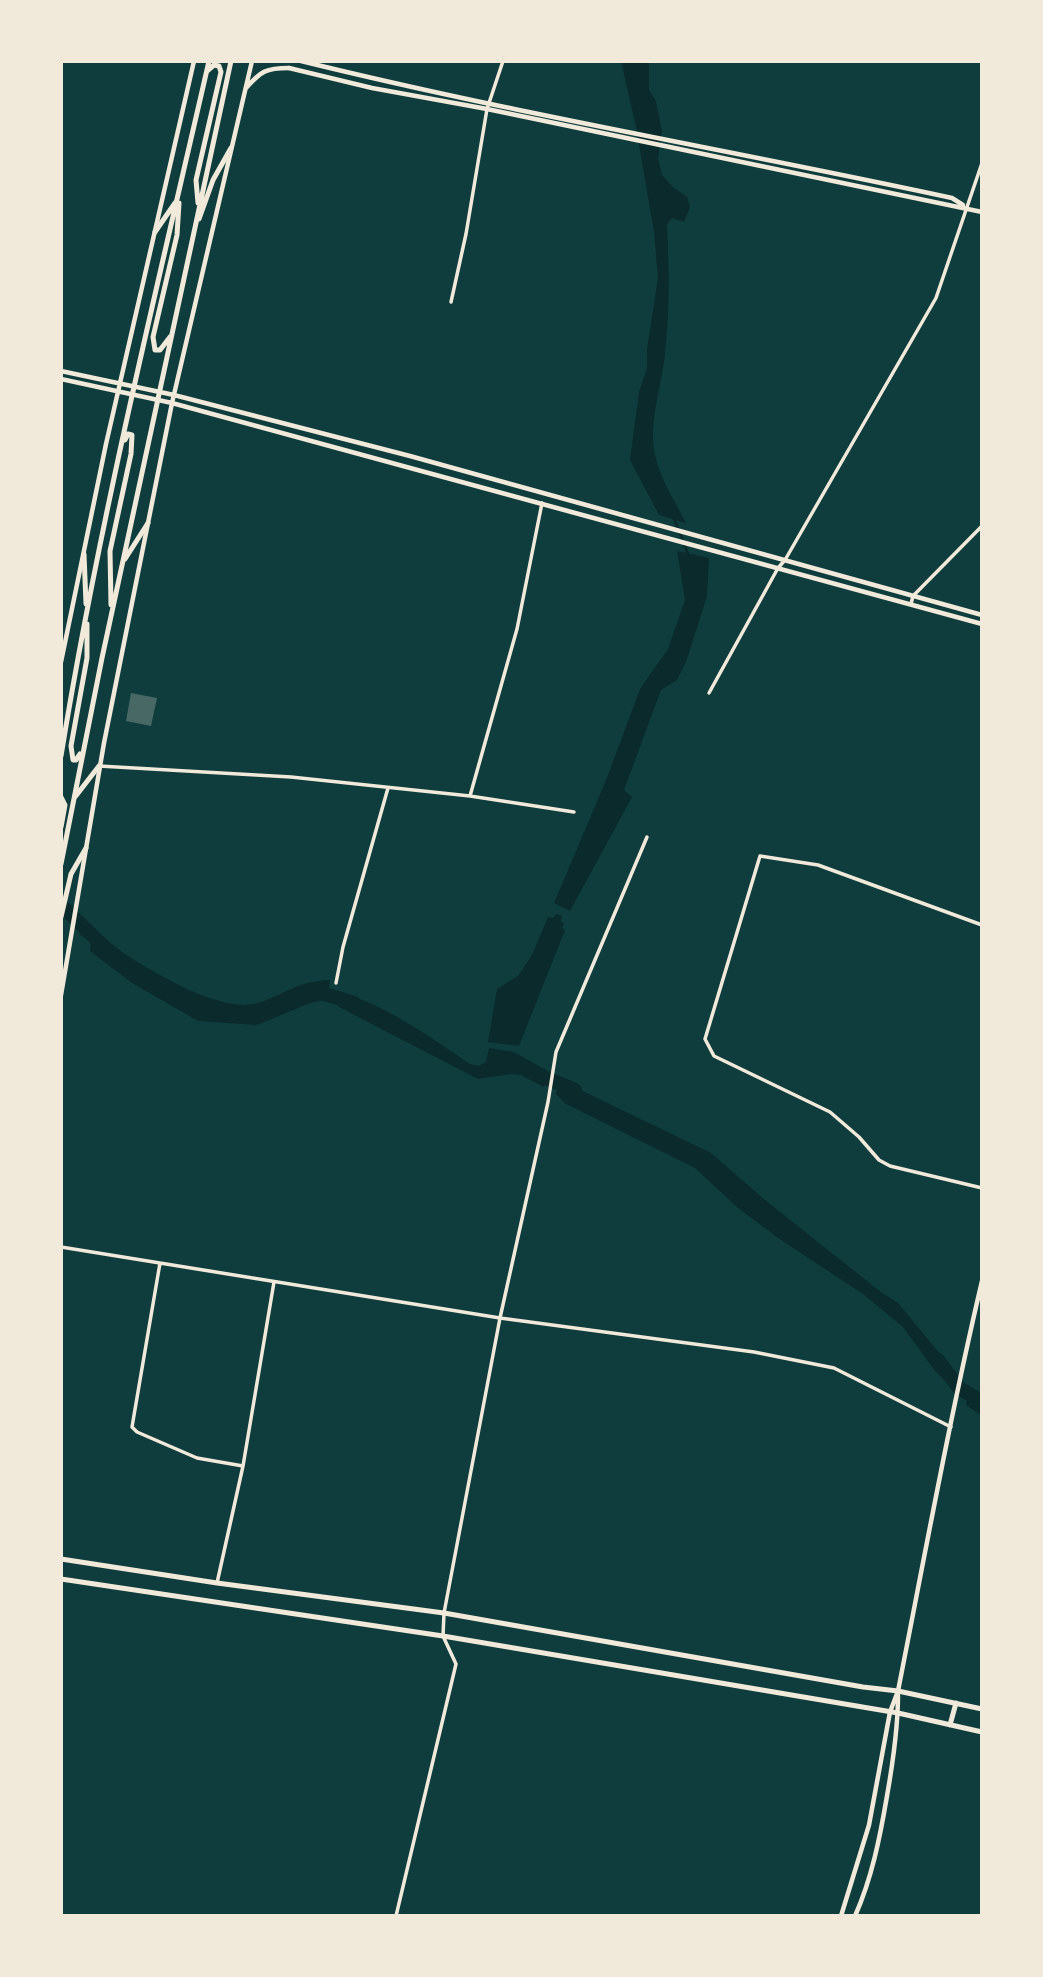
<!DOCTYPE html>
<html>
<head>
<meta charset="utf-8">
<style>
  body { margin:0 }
  #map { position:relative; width:1043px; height:1977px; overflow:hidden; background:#0f3d3e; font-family:Inter,sans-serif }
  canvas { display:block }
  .frame { position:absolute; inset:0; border:63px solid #f1e9da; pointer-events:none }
</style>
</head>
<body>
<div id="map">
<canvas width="1043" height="1977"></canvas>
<div class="frame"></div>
</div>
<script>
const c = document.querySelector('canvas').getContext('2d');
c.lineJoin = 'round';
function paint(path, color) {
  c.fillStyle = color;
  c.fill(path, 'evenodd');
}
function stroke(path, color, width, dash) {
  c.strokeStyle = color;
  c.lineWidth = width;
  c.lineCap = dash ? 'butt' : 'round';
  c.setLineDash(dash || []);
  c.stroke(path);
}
const water = new Path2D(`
  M 621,61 L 649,61 L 649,90 L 656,101 L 662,131 L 658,158 L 662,175 L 673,187 L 687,197 L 690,207 L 684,222 L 672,218 L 667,224 C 669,268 670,310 665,353 C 662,386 648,421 655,455 C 660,479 675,501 686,523 L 659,515 L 630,460 L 639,392 L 647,368 L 647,349 L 658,278 L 654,232 L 636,127 Z
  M 677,551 L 709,558 L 707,596 L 686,662 L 677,680 L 661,690 L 624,790 L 632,797 L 570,911 L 554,903 L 607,778 L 640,689 L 668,649 L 685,600 Z
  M 556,914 L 562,916 L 561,921 L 564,923 L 562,928 L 565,930 L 519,1046 L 488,1042 L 497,989 L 518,976 L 532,955 L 548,917 L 553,918 Z
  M 82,923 L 91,932 L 95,929 C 106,938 116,949 128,956 C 158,975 223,1014 258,1003 C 286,994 297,981 330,980 L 328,999 L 310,1003 L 257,1025 L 198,1021 L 132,983 L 90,951 L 91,942 L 80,935 Z
  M 337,993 C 372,996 440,1043 470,1064 L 479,1066 L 486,1062 L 489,1048 L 514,1052 L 546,1070 L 544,1087 L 521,1075 L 511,1074 L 478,1079 L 339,1007 L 335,1001 Z
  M 560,1080 L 711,1153 L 765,1200 L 882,1293 L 898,1303 L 950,1366 L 948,1383 L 935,1371 L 903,1327 L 863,1294 L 781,1240 L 738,1208 L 695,1168 L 566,1104 L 556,1094 Z
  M 970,1387 L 982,1394 L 982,1416 L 966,1405 Z`);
const stream = new Path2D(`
  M 674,518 L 688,554`);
const river = new Path2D(`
  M 61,905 L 95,938
  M 310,995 L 318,992 L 354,1003
  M 529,1071 L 575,1090
  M 938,1360 L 959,1388 L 982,1402`);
const building = new Path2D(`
  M 131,693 L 157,698 L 151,726 L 126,721 Z`);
const minor = new Path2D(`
  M 451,302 L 466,234 L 487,109 L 503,61
  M 911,604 L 913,596 L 982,526
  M 709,693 L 778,568 L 785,560 L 936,298 L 982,163
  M 99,766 L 291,777 L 470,796 L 574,812
  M 470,796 L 517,629 L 542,503
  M 982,925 L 818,865 L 760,856 L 705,1039 L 714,1056 L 830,1112 L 859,1137 L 879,1160 L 890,1166 L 982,1188
  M 336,983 L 343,947 L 388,788
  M 61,1247 L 500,1318 L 754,1352 L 834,1368 L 951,1427
  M 160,1263 L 132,1427 L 137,1432 L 197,1458 L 243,1466
  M 217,1583 L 243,1466 L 274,1282
  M 396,1916 L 456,1664 L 443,1636 L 444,1613 L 500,1318 L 548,1102 L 556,1052 L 647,837`);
const tertiary = new Path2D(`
  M 301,61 C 516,114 735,151 952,198 L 963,205
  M 289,68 L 372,88 L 487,109 L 982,212`);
const secondary = new Path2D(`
  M 246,88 C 261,71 266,68 289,68
  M 61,371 L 174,395 L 410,456 L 982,615
  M 61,379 L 172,403 L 982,624
  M 61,662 L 106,444 L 194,61
  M 61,995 L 104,743 L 172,403 L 252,61
  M 841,1916 L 869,1825 L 890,1712 L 898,1691 C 925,1554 950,1417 982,1281
  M 855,1916 C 872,1878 880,1837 887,1796 C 893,1762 898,1730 898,1695`);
const primary = new Path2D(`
  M 198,203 L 196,180 L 221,72 L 219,66 L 214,65 L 207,71
  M 199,219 L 213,180 L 231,148
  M 155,232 L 175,203
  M 170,337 L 160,350 L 155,350 L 153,337 L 177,235 L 179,203
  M 84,554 L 86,604
  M 125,559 L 148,523
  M 111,605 L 110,551 L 131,454 L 132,435 L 128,434 L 125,440
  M 80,754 L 76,760 L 73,760 L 71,746 L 87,658 L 87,624
  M 61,756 C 99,522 156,292 209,61
  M 61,797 L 65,805 L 61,827
  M 75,797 L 99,766
  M 61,864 L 102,658 L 231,61
  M 61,917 L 71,874 L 86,848
  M 61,1559 L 217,1583 L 444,1613 L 863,1687 L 898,1691 L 982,1709
  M 61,1579 L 443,1636 L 898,1713 L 982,1732
  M 950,1725 L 956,1703`);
paint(water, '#0a2a2b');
stroke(stream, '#0a2a2b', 2.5);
stroke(river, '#0a2a2b', 14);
paint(building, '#486865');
stroke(minor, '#f1e9da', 3.5);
stroke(tertiary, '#f1e9da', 4.5);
stroke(secondary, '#f1e9da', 4.5);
stroke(primary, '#f1e9da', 5);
</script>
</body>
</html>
